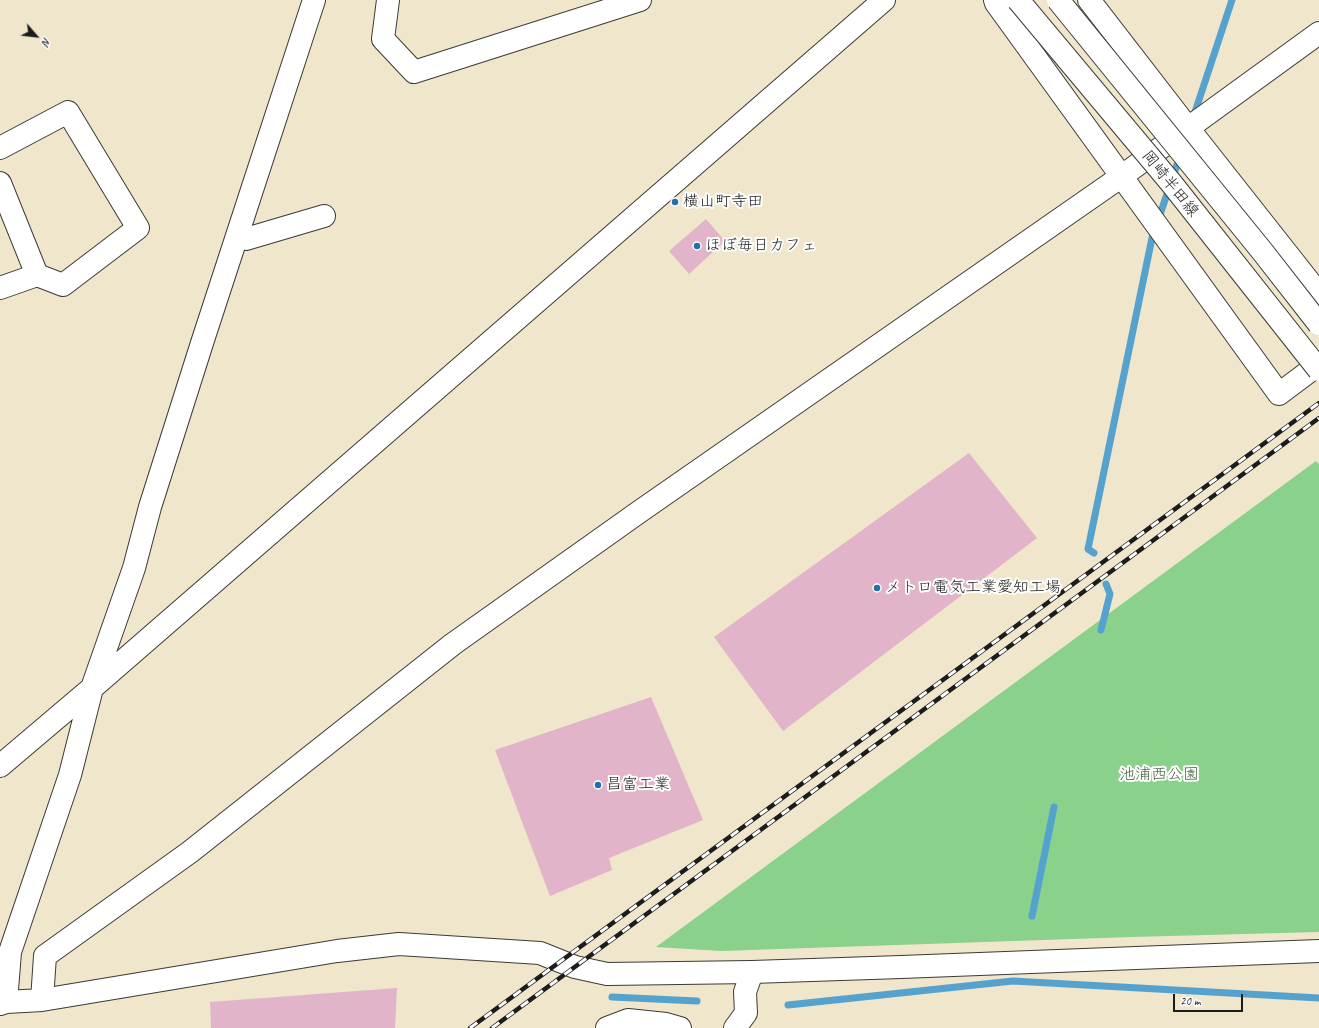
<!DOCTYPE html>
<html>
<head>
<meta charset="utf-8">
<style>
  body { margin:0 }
  #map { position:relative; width:1319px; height:1028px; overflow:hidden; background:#efe6cb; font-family:Caveat,sans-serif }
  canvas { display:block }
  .north { position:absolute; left:16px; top:16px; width:40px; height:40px; -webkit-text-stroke:3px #fff; paint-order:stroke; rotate:118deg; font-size:11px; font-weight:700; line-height:16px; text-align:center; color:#1c1c1c }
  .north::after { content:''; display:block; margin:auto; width:14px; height:18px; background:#1c1c1c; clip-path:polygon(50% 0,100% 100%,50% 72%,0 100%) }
  .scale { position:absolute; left:1173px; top:994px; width:70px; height:18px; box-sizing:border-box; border:2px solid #1c1c1c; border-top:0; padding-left:5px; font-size:12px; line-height:14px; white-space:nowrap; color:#1c1c1c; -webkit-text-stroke:3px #fff; paint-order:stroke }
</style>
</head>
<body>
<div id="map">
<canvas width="1319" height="1028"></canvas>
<div class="north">N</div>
<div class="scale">20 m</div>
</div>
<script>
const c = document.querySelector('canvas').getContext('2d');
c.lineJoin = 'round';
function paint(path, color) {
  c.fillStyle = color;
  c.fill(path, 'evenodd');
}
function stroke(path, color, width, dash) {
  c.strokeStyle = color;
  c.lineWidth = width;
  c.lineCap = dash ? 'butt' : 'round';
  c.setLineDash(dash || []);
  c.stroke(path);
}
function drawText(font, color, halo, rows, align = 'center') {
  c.font = font + ' Caveat,"Klee One",sans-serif';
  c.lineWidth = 4;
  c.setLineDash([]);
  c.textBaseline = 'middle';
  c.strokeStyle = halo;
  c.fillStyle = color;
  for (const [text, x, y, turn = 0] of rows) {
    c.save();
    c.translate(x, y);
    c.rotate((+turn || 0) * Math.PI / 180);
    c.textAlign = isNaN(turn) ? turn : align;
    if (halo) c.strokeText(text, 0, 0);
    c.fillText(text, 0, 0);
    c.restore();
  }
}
const green = new Path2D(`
  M 1316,461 L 1319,464 L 1319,932 L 1131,937 L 721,951 L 656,947 Z`);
const stream = new Path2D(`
  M 1193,118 L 1232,0
  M 1094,553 L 1088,549 L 1152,238 L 1180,156
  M 1101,630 L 1110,594 L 1106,584
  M 1032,916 L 1054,807
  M 612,997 L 697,1001
  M 788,1005 L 1013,981 L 1319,998`);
const building = new Path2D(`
  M 706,219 L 725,241 L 689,274 L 669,251 Z
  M 969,453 L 1037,538 L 783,731 L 714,637 Z
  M 651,697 L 703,820 L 609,858 L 612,870 L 550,896 L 495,750 Z
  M 397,988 L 395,1028 L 211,1028 L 210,1002 Z`);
const minor = new Path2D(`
  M 388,0 L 383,39 L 414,72 L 640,0
  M 995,0 L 996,3 L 1279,394 L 1319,364
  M 1089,0 L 1188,128 L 1319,294
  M 0,148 L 68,112 L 138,228 L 63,285 L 37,275 L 0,288
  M 0,183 L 37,275
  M 238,234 L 246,239 L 324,216
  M 0,766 L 92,688 L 884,0
  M 42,1000 L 45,956 L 190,852 L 453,644 L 639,512 L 1122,176 L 1319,33
  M 6,1002 L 10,952 L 70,775 L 92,688 L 134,568 L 150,507 L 202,343 L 314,0
  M 0,1004 L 6,1002 L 42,1000 L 337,951 L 399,944 L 540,953 L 575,967 L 607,974 L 752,972 L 901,967 L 1319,951
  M 607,1028 L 628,1020 L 666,1024 L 680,1028
  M 735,1028 L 746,1013 L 745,992 L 752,972`);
const rail = new Path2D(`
  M 470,1028 L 1319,403
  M 492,1028 L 1319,418`);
const majorBridge = new Path2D(`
  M 1018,0 L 1172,184 L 1319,370
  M 1058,0 L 1262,251 L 1319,324`);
const markers = [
  [675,202,4,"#1f6fb2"],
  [697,246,4,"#1f6fb2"],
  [877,588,4,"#1f6fb2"],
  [598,785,4,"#1f6fb2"]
];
const streetNames = [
  ["岡崎半田線",1170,184,51]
];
const poiNames = [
  ["横山町寺田",683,202],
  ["ほぼ毎日カフェ",705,246],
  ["メトロ電気工業愛知工場",885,588],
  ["昌富工業",606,785]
];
const parkNames = [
  ["池浦西公園",1159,775]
];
paint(green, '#8ad18b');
stroke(stream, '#56a2ce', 7);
paint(building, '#e2b4ca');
stroke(minor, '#3c3a36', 24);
stroke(minor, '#fff', 22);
stroke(rail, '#1c1c1c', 4.5);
stroke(rail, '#fff', 3, [9]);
stroke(majorBridge, '#3c3a36', 24, []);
stroke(majorBridge, '#fff', 22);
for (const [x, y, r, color] of markers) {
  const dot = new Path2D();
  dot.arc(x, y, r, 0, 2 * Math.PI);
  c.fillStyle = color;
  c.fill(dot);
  stroke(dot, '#fff', 1.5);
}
drawText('16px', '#1c1c1c', '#fff', streetNames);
drawText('16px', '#1c1c1c', '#fff', poiNames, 'left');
drawText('16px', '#486448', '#fff', parkNames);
</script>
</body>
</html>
